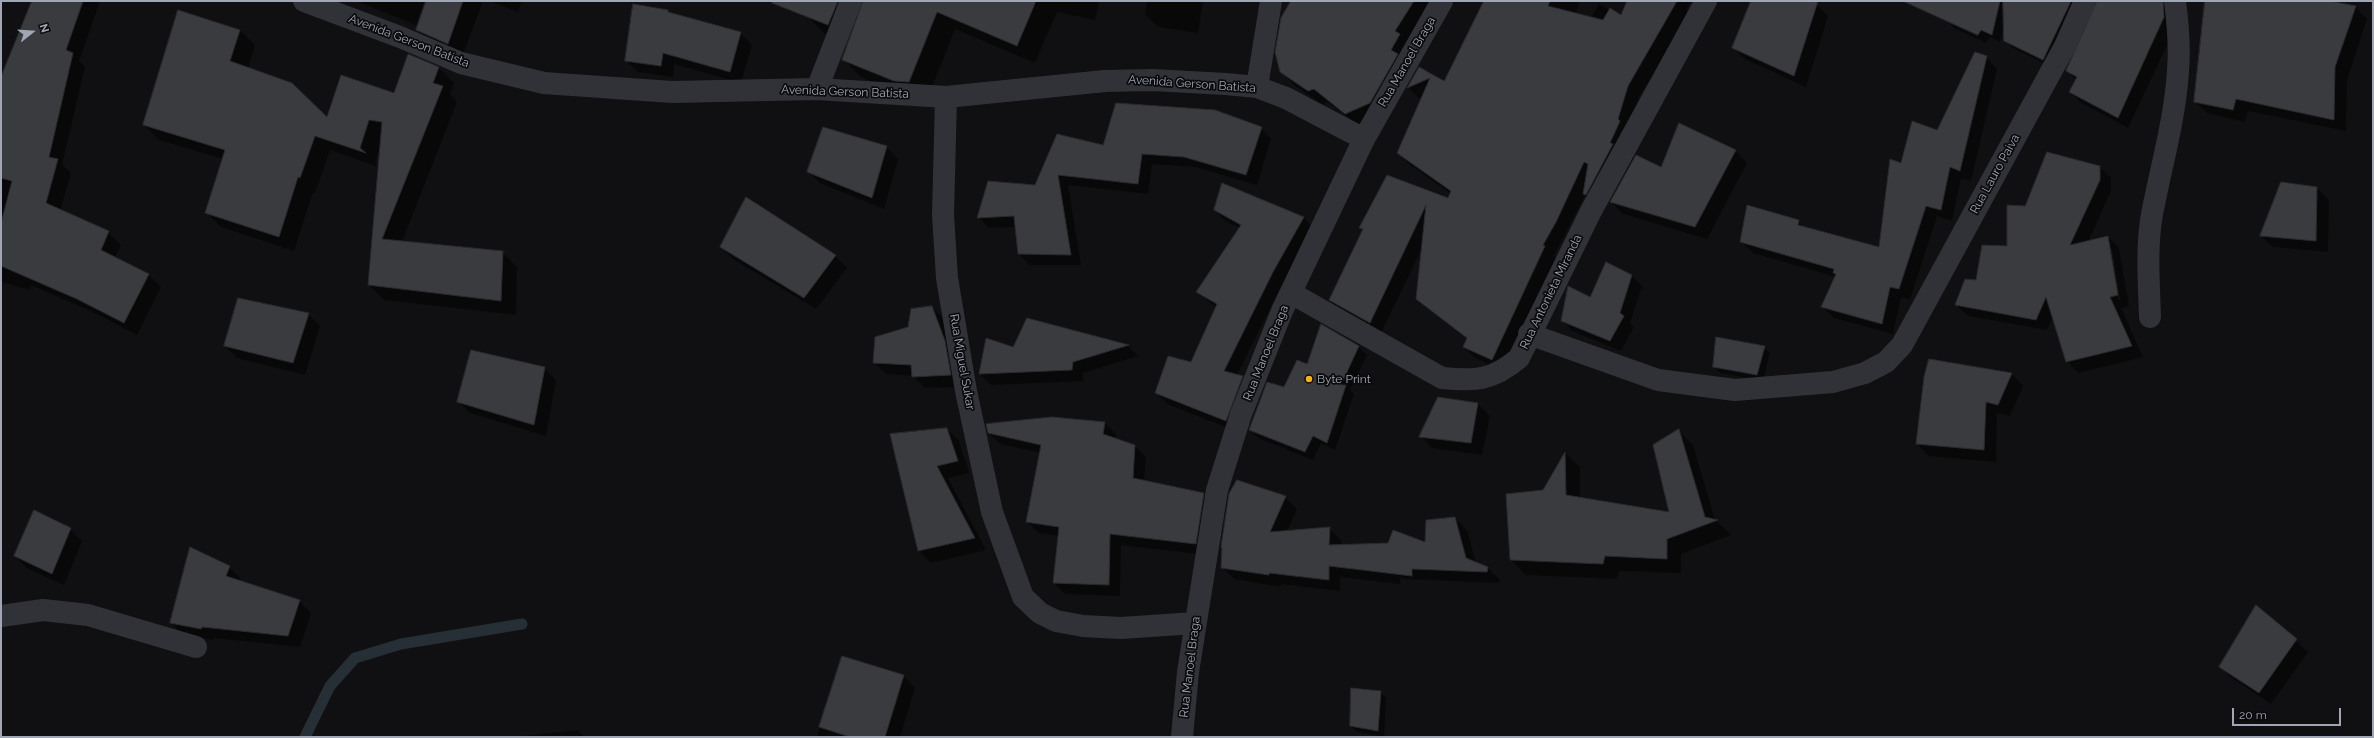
<!DOCTYPE html>
<html>
<head>
<meta charset="utf-8">
<style>
  body { margin:0 }
  #map { position:relative; width:2374px; height:738px; overflow:hidden; background:#101012; font-family:Raleway,sans-serif }
  canvas { display:block }
  .frame { position:absolute; inset:0; border:2px solid #a0a6b3; pointer-events:none }
  .north { position:absolute; left:12px; top:12px; width:40px; height:40px; -webkit-text-stroke:3px #0b0b0d; paint-order:stroke; rotate:73deg; font-size:11px; font-weight:700; line-height:16px; text-align:center; color:#a0a6b3 }
  .north::after { content:''; display:block; margin:auto; width:14px; height:18px; background:#a0a6b3; clip-path:polygon(50% 0,100% 100%,50% 72%,0 100%) }
  .scale { position:absolute; left:2232px; top:708px; width:109px; height:18px; box-sizing:border-box; border:2px solid #a0a6b3; border-top:0; padding-left:5px; font-size:12px; line-height:14px; white-space:nowrap; color:#a0a6b3; -webkit-text-stroke:3px #0b0b0d; paint-order:stroke }
</style>
</head>
<body>
<div id="map">
<canvas width="2374" height="738"></canvas>
<div class="frame"></div>
<div class="north">N</div>
<div class="scale">20 m</div>
</div>
<script>
const c = document.querySelector('canvas').getContext('2d');
c.lineJoin = 'round';
function paint(path, color) {
  c.fillStyle = color;
  c.fill(path, 'evenodd');
}
function stroke(path, color, width, dash) {
  c.strokeStyle = color;
  c.lineWidth = width;
  c.lineCap = dash ? 'butt' : 'round';
  c.setLineDash(dash || []);
  c.stroke(path);
}
function drawText(font, color, halo, rows, align = 'center') {
  c.font = font + ' Raleway,sans-serif';
  c.lineWidth = 3.5;
  c.setLineDash([]);
  c.textBaseline = 'middle';
  c.strokeStyle = halo;
  c.fillStyle = color;
  for (const [text, x, y, turn = 0] of rows) {
    c.save();
    c.translate(x, y);
    c.rotate((+turn || 0) * Math.PI / 180);
    c.textAlign = isNaN(turn) ? turn : align;
    if (halo) c.strokeText(text, 0, 0);
    c.fillText(text, 0, 0);
    c.restore();
  }
}
const shadow = new Path2D(`
  M 30,1 L 100,1 L 79,61 L 85,67 L 62,165 L 71,173 L 60,211 L 108,232 L 121,245 L 115,258 L 148,274 L 161,287 L 137,335 L 91,311 L 31,285 L 30,290 L 1,282 L 1,73 L 3,74 L 33,3 Z
  M 357,1 L 483,1 L 462,57 L 432,44 L 417,30 L 418,26 Z
  M 489,1 L 522,1 L 518,12 Z
  M 812,1 L 1099,1 L 1095,20 L 1057,12 L 1035,63 L 955,29 L 927,100 L 912,99 L 861,77 L 843,59 L 858,21 L 856,21 L 846,42 L 825,34 L 807,16 Z
  M 1147,1 L 1203,1 L 1198,33 L 1158,27 L 1145,14 Z
  M 1293,1 L 1434,1 L 1359,126 L 1328,102 L 1322,104 L 1294,85 L 1281,71 Z
  M 1485,1 L 1580,1 L 1559,71 L 1599,4 L 1621,16 L 1629,1 L 1692,1 L 1686,9 L 1690,13 L 1639,97 L 1629,131 L 1595,205 L 1585,195 L 1554,256 L 1556,258 L 1503,371 L 1475,358 L 1464,347 L 1467,339 L 1417,298 L 1422,248 L 1381,333 L 1341,311 L 1330,300 L 1363,230 L 1360,227 L 1387,176 L 1448,199 L 1451,194 L 1409,164 L 1398,153 L 1423,97 L 1419,98 L 1409,88 L 1420,68 L 1444,82 Z
  M 1753,1 L 1809,1 L 1816,4 L 1828,16 L 1806,87 L 1745,59 L 1733,47 Z
  M 1952,1 L 2081,1 L 2051,67 L 2013,48 L 2005,40 L 2004,25 L 2000,42 L 1990,37 L 1986,43 L 1954,28 L 1946,19 Z
  M 2121,1 L 2179,1 L 2175,28 L 2128,128 L 2080,102 L 2070,91 L 2076,80 L 2067,71 Z
  M 2206,1 L 2325,1 L 2355,7 L 2367,19 L 2347,80 L 2346,131 L 2248,111 L 2245,122 L 2207,113 L 2195,101 Z
  M 668,11 L 671,13 L 740,33 L 752,45 L 741,83 L 674,64 L 673,77 L 638,72 L 626,60 Z
  M 240,30 L 255,45 L 248,68 L 328,118 L 395,95 L 439,68 L 454,83 L 450,94 L 457,102 L 402,242 L 502,252 L 517,267 L 516,315 L 384,300 L 369,285 L 380,146 L 375,163 L 378,167 L 330,150 L 315,193 L 313,192 L 294,251 L 221,227 L 206,212 L 223,159 L 159,140 L 144,125 Z
  M 1986,57 L 1997,69 L 1971,181 L 1961,178 L 1952,221 L 1937,216 L 1910,300 L 1901,297 L 1893,334 L 1834,318 L 1822,306 L 1836,277 L 1753,253 L 1741,242 L 1798,221 L 1805,228 L 1880,249 L 1902,164 L 1937,132 Z
  M 1261,128 L 1271,139 L 1257,185 L 1195,167 L 1152,164 L 1148,194 L 1068,185 L 1081,265 L 1030,265 L 1019,254 L 1016,227 L 989,228 L 979,218 L 1103,146 Z
  M 886,147 L 898,159 L 884,209 L 820,183 L 808,171 Z
  M 1736,151 L 1747,163 L 1707,239 L 1623,214 L 1611,202 L 1662,169 Z
  M 2100,167 L 2111,178 L 2111,191 L 2088,242 L 2108,237 L 2119,248 L 2129,306 L 2121,308 L 2143,357 L 2078,373 L 2067,361 L 2053,317 L 2047,330 L 1968,316 L 1956,305 L 2008,247 L 2025,207 ZM 2109,249 L 2112,249 L 2120,300 L 2118,300 Z
  M 1223,185 L 1304,218 L 1314,229 L 1283,282 L 1237,375 L 1242,377 L 1253,387 L 1236,431 L 1167,404 L 1157,393 L 1192,363 L 1216,307 L 1198,292 L 1240,228 L 1225,221 L 1215,210 Z
  M 2317,188 L 2329,200 L 2328,252 L 2273,247 L 2261,236 Z
  M 721,247 L 835,256 L 847,268 L 816,309 L 733,259 Z
  M 1632,276 L 1642,286 L 1630,323 L 1634,327 L 1621,351 L 1572,331 L 1562,320 L 1591,299 Z
  M 932,307 L 944,319 L 962,387 L 925,388 L 913,376 L 886,374 L 874,362 Z
  M 308,314 L 320,326 L 305,375 L 237,358 L 225,346 Z
  M 1028,319 L 1128,346 L 1138,356 L 1083,373 L 1083,381 L 991,385 L 980,374 L 1013,349 Z
  M 1321,325 L 1359,347 L 1367,355 L 1350,390 L 1354,394 L 1335,450 L 1321,443 L 1313,460 L 1258,438 L 1250,430 L 1284,388 L 1308,366 Z
  M 1764,347 L 1770,353 L 1763,381 L 1720,373 L 1714,366 Z
  M 1930,360 L 2012,374 L 2023,386 L 2010,416 L 1997,413 L 1996,462 L 1929,456 L 1917,444 Z
  M 544,368 L 556,380 L 546,436 L 470,413 L 458,401 Z
  M 1478,404 L 1490,416 L 1482,455 L 1432,448 L 1421,436 Z
  M 1052,418 L 1105,423 L 1116,434 L 1115,439 L 1135,446 L 1146,457 L 1144,481 L 1203,494 L 1215,505 L 1207,555 L 1121,545 L 1120,596 L 1065,594 L 1054,583 L 1059,536 L 1039,533 L 1027,522 L 1041,453 L 1000,444 L 989,433 Z
  M 947,429 L 959,441 L 969,473 L 948,478 L 986,550 L 931,563 L 919,551 L 891,435 Z
  M 1679,431 L 1693,445 L 1715,520 L 1731,535 L 1681,554 L 1681,573 L 1619,571 L 1617,579 L 1526,575 L 1511,560 L 1543,491 L 1565,453 L 1580,467 L 1580,499 L 1670,513 Z
  M 1285,497 L 1297,509 L 1287,531 L 1329,528 L 1341,540 L 1341,545 L 1425,544 L 1455,518 L 1467,530 L 1476,563 L 1488,568 L 1500,580 L 1499,583 L 1404,579 L 1401,576 L 1400,584 L 1340,577 L 1340,591 L 1281,584 L 1281,587 L 1234,579 L 1222,567 Z
  M 70,529 L 82,541 L 64,585 L 27,568 L 15,556 Z
  M 190,549 L 229,567 L 241,579 L 240,582 L 299,601 L 311,613 L 300,647 L 214,638 L 213,640 L 183,635 L 171,623 Z
  M 2256,606 L 2308,652 L 2271,704 L 2232,678 L 2220,667 Z
  M 842,657 L 903,676 L 915,688 L 900,737 L 817,737 Z
  M 1380,692 L 1386,698 L 1384,737 L 1357,732 L 1351,726 Z
  M 578,730 L 585,737 L 514,737 Z`);
const stream = new Path2D(`
  M 305,737 L 330,686 L 355,658 L 401,644 L 522,624`);
const building = new Path2D(`
  M 32,1 L 83,1 L 66,50 L 73,53 L 49,157 L 58,159 L 46,203 L 109,231 L 101,250 L 149,274 L 124,323 L 77,299 L 1,266 L 1,223 L 12,181 L 1,178 L 1,77 Z
  M 426,1 L 463,1 L 448,44 L 416,30 Z
  M 772,1 L 838,1 L 828,25 L 772,3 Z
  M 863,1 L 1036,1 L 1017,46 L 937,12 L 909,82 L 894,81 L 842,60 Z
  M 1291,1 L 1414,1 L 1395,31 L 1400,34 L 1391,50 L 1398,54 L 1370,103 L 1345,114 L 1314,89 L 1308,91 L 1280,72 L 1275,52 L 1281,18 Z
  M 1484,1 L 1550,1 L 1548,6 L 1603,20 L 1610,8 L 1621,15 L 1627,1 L 1677,1 L 1628,86 L 1618,119 L 1620,121 L 1610,143 L 1613,144 L 1586,195 L 1583,194 L 1588,164 L 1584,162 L 1556,222 L 1543,245 L 1545,246 L 1492,360 L 1463,347 L 1467,338 L 1416,299 L 1426,205 L 1370,323 L 1329,300 L 1363,229 L 1359,228 L 1387,175 L 1448,198 L 1451,191 L 1397,153 L 1430,78 L 1407,88 L 1419,67 L 1444,81 Z
  M 1751,1 L 1818,1 L 1794,76 L 1732,48 Z
  M 1903,1 L 2000,1 L 1992,35 L 1981,30 L 1978,35 Z
  M 2003,1 L 2071,1 L 2043,60 L 2004,41 Z
  M 2097,1 L 2163,1 L 2164,17 L 2118,118 L 2069,92 L 2077,77 L 2066,71 Z
  M 2205,1 L 2330,1 L 2356,6 L 2335,67 L 2334,120 L 2236,99 L 2233,110 L 2194,102 Z
  M 633,4 L 668,10 L 668,12 L 741,32 L 730,72 L 663,53 L 661,66 L 625,61 Z
  M 178,10 L 240,30 L 230,61 L 292,83 L 327,117 L 341,75 L 394,93 L 408,54 L 439,67 L 433,83 L 443,86 L 382,239 L 503,251 L 501,301 L 368,285 L 382,122 L 369,120 L 360,148 L 366,153 L 315,136 L 300,178 L 298,177 L 279,237 L 205,213 L 225,150 L 143,125 Z
  M 1975,52 L 1987,56 L 1960,171 L 1950,167 L 1941,210 L 1926,206 L 1899,289 L 1890,287 L 1882,324 L 1821,307 L 1836,274 L 1833,273 L 1834,269 L 1740,242 L 1747,205 L 1799,220 L 1798,225 L 1879,247 L 1890,159 L 1901,163 L 1912,121 L 1937,130 Z
  M 1116,103 L 1215,110 L 1262,127 L 1246,175 L 1184,157 L 1142,154 L 1138,184 L 1058,175 L 1071,255 L 1018,254 L 1014,216 L 977,218 L 988,181 L 1035,185 L 1057,134 L 1103,145 Z
  M 1679,123 L 1736,150 L 1695,227 L 1610,202 L 1636,155 L 1661,167 Z
  M 823,127 L 887,146 L 872,198 L 807,172 Z
  M 2047,152 L 2100,166 L 2100,180 L 2070,245 L 2108,236 L 2118,295 L 2110,297 L 2132,346 L 2066,362 L 2046,297 L 2036,320 L 1955,305 L 1965,279 L 1976,280 L 1982,245 L 2007,246 L 2007,205 L 2025,206 Z
  M 2281,182 L 2317,187 L 2316,241 L 2260,236 Z
  M 1222,183 L 1304,217 L 1273,272 L 1224,371 L 1243,376 L 1226,421 L 1155,393 L 1168,356 L 1191,362 L 1217,304 L 1196,292 L 1241,225 L 1214,210 Z
  M 746,197 L 836,255 L 804,298 L 720,247 Z
  M 1606,262 L 1632,275 L 1620,313 L 1624,316 L 1610,341 L 1561,321 L 1568,286 L 1590,297 Z
  M 238,298 L 309,313 L 293,363 L 224,346 Z
  M 932,306 L 945,341 L 951,375 L 912,377 L 911,365 L 873,363 L 875,337 L 908,327 L 911,309 Z
  M 1027,318 L 1129,345 L 1073,362 L 1072,370 L 979,374 L 986,338 L 1013,347 Z
  M 1321,324 L 1359,346 L 1341,385 L 1346,385 L 1327,443 L 1313,436 L 1305,452 L 1249,430 L 1267,382 L 1284,387 L 1297,360 L 1307,364 Z
  M 1716,337 L 1765,346 L 1757,375 L 1713,367 Z
  M 471,350 L 545,367 L 534,425 L 457,402 Z
  M 1929,359 L 2012,373 L 1998,405 L 1986,402 L 1984,450 L 1916,444 L 1924,377 Z
  M 1438,397 L 1478,403 L 1471,443 L 1419,437 Z
  M 1052,417 L 1105,422 L 1103,434 L 1135,445 L 1133,478 L 1204,493 L 1196,544 L 1110,534 L 1109,585 L 1053,583 L 1059,527 L 1026,522 L 1041,445 L 988,433 L 986,424 Z
  M 947,428 L 958,461 L 937,466 L 975,538 L 918,551 L 890,434 Z
  M 1679,429 L 1705,517 L 1718,520 L 1667,539 L 1667,559 L 1605,556 L 1603,564 L 1510,560 L 1506,494 L 1543,490 L 1565,452 L 1566,495 L 1669,512 L 1653,445 Z
  M 1237,480 L 1286,496 L 1270,532 L 1330,527 L 1329,545 L 1388,543 L 1393,530 L 1425,542 L 1426,520 L 1455,517 L 1466,558 L 1488,567 L 1487,572 L 1412,569 L 1412,576 L 1329,566 L 1329,580 L 1269,573 L 1269,575 L 1221,568 L 1222,548 L 1221,547 L 1229,494 Z
  M 34,510 L 71,528 L 52,574 L 14,556 Z
  M 190,547 L 230,566 L 226,576 L 300,600 L 288,636 L 202,627 L 201,629 L 170,623 Z
  M 2256,605 L 2297,639 L 2259,693 L 2219,667 Z
  M 842,656 L 904,675 L 885,737 L 850,737 L 819,727 Z
  M 1351,688 L 1381,691 L 1378,731 L 1350,726 Z`);
const minor = new Path2D(`
  M 304,1 L 400,37 L 461,63 L 544,83 L 672,92 L 817,89 L 946,97 L 1105,81 L 1153,80 L 1226,84 L 1257,87 L 1286,98 L 1364,139
  M 1257,87 L 1271,1
  M 817,89 L 851,1
  M 946,97 L 943,215 L 947,278 L 966,391 L 992,512 L 1023,597 L 1040,613 L 1056,621 L 1083,626 L 1121,628 L 1195,623
  M 1291,293 L 1442,378 C 1475,381 1492,381 1519,358 L 1591,211 L 1706,1
  M 2150,317 C 2149,283 2146,248 2152,214 C 2161,167 2175,119 2178,71 C 2180,47 2178,24 2175,1
  M 1529,334 L 1658,380 L 1735,390 L 1833,382 L 1865,373 L 1886,362 L 1902,345 L 2065,46 L 2085,1
  M 1,616 L 43,610 L 88,615 L 196,647
  M 1182,737 L 1188,672 L 1217,490 L 1241,414 L 1282,311 L 1364,139 L 1442,1`);
const markers = [
  [1309,379,4,"#faaf20"]
];
const streetNames = [
  ["Avenida Gerson Batista",409,41,21],
  ["Rua Manoel Braga",1407,62,-60],
  ["Avenida Gerson Batista",1192,84,4],
  ["Avenida Gerson Batista",845,92,2],
  ["Rua Lauro Paiva",1995,174,-61],
  ["Rua Antonieta Miranda",1551,292,-64],
  ["Rua Manoel Braga",1266,353,-68],
  ["Rua Miguel Sukar",962,362,80],
  ["Rua Manoel Braga",1190,667,-83]
];
const poiNames = [
  ["Byte Print",1317,379]
];
paint(shadow, '#0007');
stroke(stream, '#262f36', 11);
paint(building, '#3a3b3f');
stroke(building, '#2a2a2e', 1);
stroke(minor, '#313237', 22);
for (const [x, y, r, color] of markers) {
  const dot = new Path2D();
  dot.arc(x, y, r, 0, 2 * Math.PI);
  c.fillStyle = color;
  c.fill(dot);
  stroke(dot, '#0b0b0d', 1.5);
}
drawText('12px', '#a0a6b3', '#0b0b0d', streetNames);
drawText('12px', '#a0a6b3', '#0b0b0d', poiNames, 'left');
</script>
</body>
</html>
